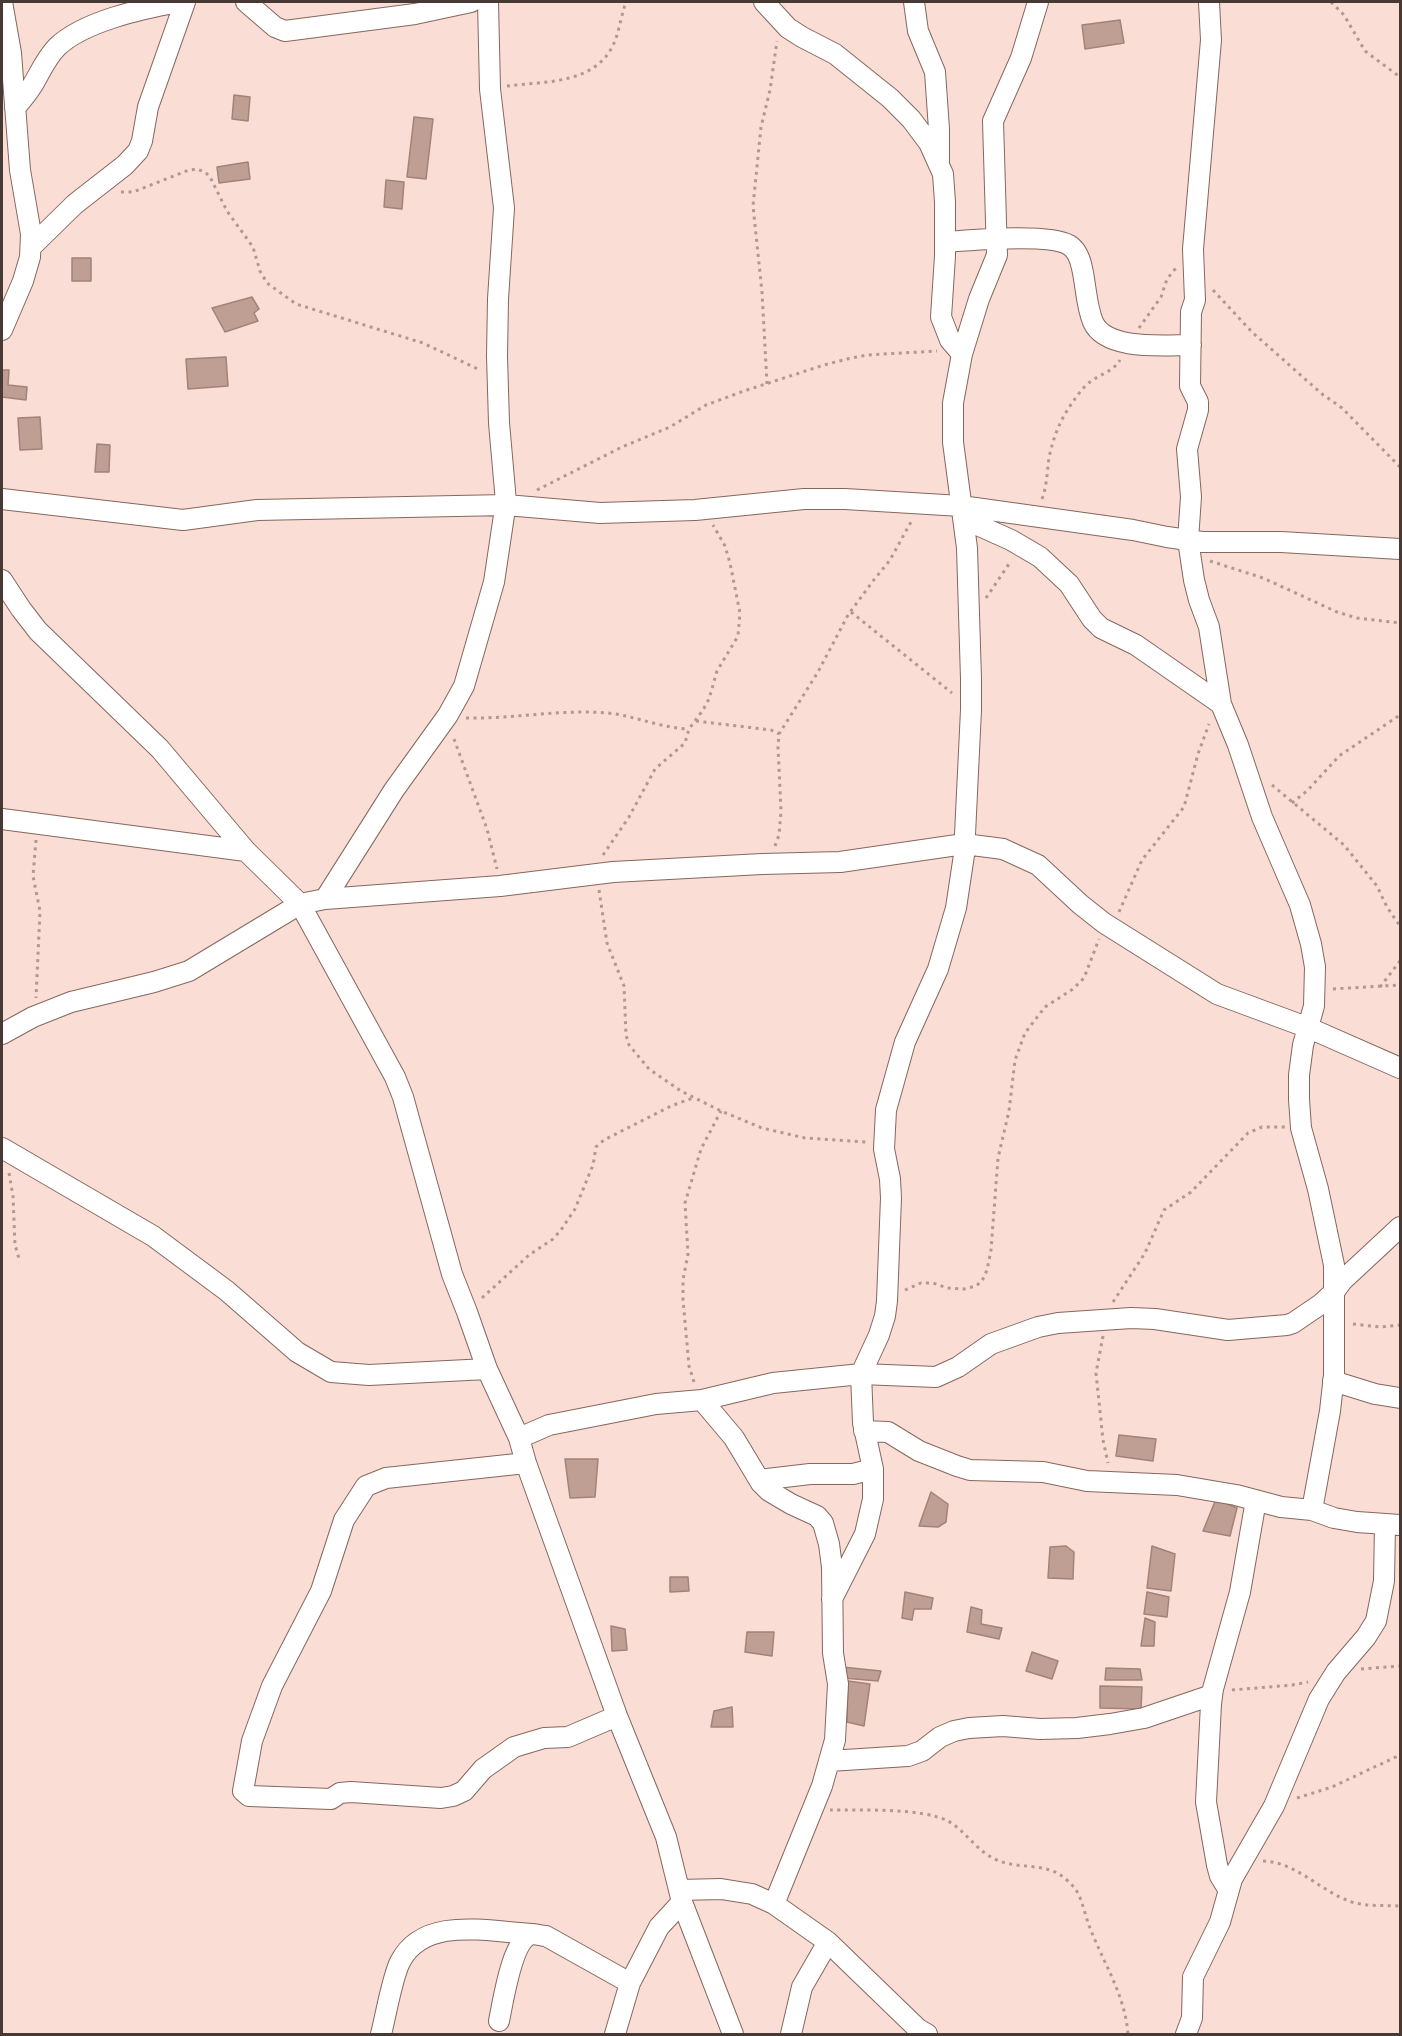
<!DOCTYPE html>
<html>
<head>
<meta charset="utf-8">
<style>
  body { margin:0 }
  #map { position:relative; width:1402px; height:2036px; overflow:hidden; background:#faddd4; font-family:Overpass,sans-serif }
  canvas { display:block }
  .frame { position:absolute; inset:0; border:3px solid #473934; pointer-events:none }
</style>
</head>
<body>
<div id="map">
<canvas width="1402" height="2036"></canvas>
<div class="frame"></div>
</div>
<script>
const c = document.querySelector('canvas').getContext('2d');
c.lineJoin = 'round';
function paint(path, color) {
  c.fillStyle = color;
  c.fill(path, 'evenodd');
}
function stroke(path, color, width, dash) {
  c.strokeStyle = color;
  c.lineWidth = width;
  c.lineCap = dash ? 'butt' : 'round';
  c.setLineDash(dash || []);
  c.stroke(path);
}
const building = new Path2D(`
  M 1120,20 L 1124,43 L 1085,49 L 1082,25 Z
  M 234,95 L 250,97 L 248,121 L 232,119 Z
  M 414,117 L 433,119 L 426,179 L 407,177 Z
  M 248,162 L 250,179 L 219,183 L 217,167 Z
  M 386,180 L 404,182 L 402,209 L 384,207 Z
  M 72,258 L 91,258 L 91,281 L 72,281 Z
  M 252,297 L 259,309 L 254,313 L 258,321 L 225,332 L 212,308 Z
  M 226,357 L 228,386 L 188,389 L 186,359 Z
  M 2,370 L 9,370 L 8,385 L 27,387 L 26,400 L 2,397 Z
  M 40,417 L 42,449 L 20,450 L 18,418 Z
  M 97,444 L 110,445 L 109,472 L 95,472 Z
  M 1119,1435 L 1156,1439 L 1153,1461 L 1116,1456 Z
  M 565,1459 L 598,1459 L 595,1497 L 570,1498 Z
  M 931,1492 L 948,1504 L 946,1522 L 938,1527 L 919,1526 Z
  M 1216,1499 L 1237,1508 L 1230,1536 L 1203,1531 Z
  M 1066,1546 L 1074,1552 L 1073,1579 L 1048,1578 L 1050,1547 Z
  M 1152,1546 L 1175,1554 L 1171,1591 L 1147,1588 Z
  M 670,1577 L 688,1577 L 689,1591 L 670,1592 Z
  M 905,1592 L 933,1598 L 931,1609 L 914,1609 L 912,1620 L 902,1618 Z
  M 1147,1592 L 1169,1597 L 1167,1617 L 1144,1614 Z
  M 971,1607 L 982,1610 L 981,1624 L 1002,1628 L 999,1639 L 967,1632 Z
  M 1145,1618 L 1155,1622 L 1154,1646 L 1141,1646 Z
  M 611,1626 L 625,1629 L 627,1650 L 612,1651 Z
  M 747,1632 L 774,1632 L 772,1656 L 745,1652 Z
  M 1032,1652 L 1058,1661 L 1052,1679 L 1026,1671 Z
  M 842,1667 L 881,1671 L 878,1681 L 843,1678 Z
  M 1106,1668 L 1140,1669 L 1142,1680 L 1105,1680 Z
  M 848,1681 L 870,1684 L 864,1726 L 847,1722 Z
  M 1100,1686 L 1142,1687 L 1141,1709 L 1100,1708 Z
  M 732,1707 L 733,1727 L 711,1727 L 714,1711 Z`);
const path = new Path2D(`
  M 1331,2 L 1344,15 L 1365,51 L 1400,77
  M 507,86 C 546,81 600,85 616,38 C 620,26 622,13 626,2
  M 121,192 L 133,192 L 189,170 L 197,169 L 205,172 L 210,177 L 227,211 L 253,247 L 260,271 L 267,283 L 296,304 L 423,343 L 480,370
  M 1213,290 L 1252,332 L 1322,394 L 1342,408 L 1400,467
  M 1139,328 L 1161,297 L 1167,279 L 1176,268
  M 767,384 L 762,292 L 753,206 L 761,127 L 770,90 L 777,41
  M 537,490 L 622,447 L 670,427 L 706,405 L 744,391 L 824,365 L 847,359 L 867,355 L 937,351
  M 1042,499 C 1047,486 1047,472 1049,458 C 1053,438 1060,420 1072,403 C 1077,396 1083,387 1090,382 C 1100,374 1113,372 1120,360
  M 1210,561 L 1263,578 L 1337,612 L 1357,618 L 1400,623
  M 986,598 L 1011,561
  M 851,612 L 952,693
  M 466,718 C 513,719 561,709 608,713 C 636,716 660,728 689,729
  M 696,721 L 771,730 L 779,734
  M 454,739 L 487,829 L 497,869
  M 1272,785 L 1344,845 L 1377,886 L 1387,907 L 1400,926
  M 1292,803 L 1308,790 L 1339,756 L 1400,715
  M 36,840 L 33,876 L 40,911 L 36,998
  M 775,846 L 779,835 L 781,811 L 778,747 L 779,734 L 818,672 L 848,615 L 873,581 L 890,560 L 912,520
  M 603,855 L 629,817 L 655,769 L 685,743 L 689,729 L 703,710 L 709,699 L 717,671 L 738,636 L 740,613 L 730,563 L 725,546 L 713,525
  M 599,890 L 607,943 L 624,986 L 626,1035 L 629,1045 L 649,1069 L 681,1091 L 721,1111 L 762,1128 L 805,1138 L 867,1142
  M 1119,912 L 1142,860 L 1184,807 L 1198,754 L 1209,724
  M 1380,987 L 1400,961
  M 1333,989 L 1400,985
  M 9,1173 L 13,1196 L 15,1245 L 20,1262
  M 905,1290 L 921,1283 L 933,1283 L 947,1288 L 964,1289 L 976,1286 L 982,1281 L 987,1270 L 991,1250 L 998,1158 L 1009,1111 L 1015,1060 L 1025,1033 L 1045,1007 L 1073,989 L 1084,978 L 1099,939
  M 482,1298 L 529,1255 L 553,1239 L 561,1230 L 575,1209 L 593,1165 L 596,1147 L 604,1140 L 671,1106 L 693,1098
  M 1113,1302 L 1145,1253 L 1164,1210 L 1191,1192 L 1248,1133 L 1262,1127 L 1285,1127
  M 1353,1324 L 1380,1327 L 1400,1325
  M 1103,1336 L 1096,1373 L 1103,1440 L 1108,1463
  M 694,1382 L 689,1366 L 683,1300 L 683,1280 L 688,1254 L 685,1203 L 701,1149 L 721,1111
  M 1361,1669 L 1400,1666
  M 1232,1690 L 1292,1685 L 1308,1682
  M 1297,1798 L 1332,1787 L 1400,1755
  M 830,1810 C 859,1810 923,1808 948,1821 C 966,1831 976,1851 997,1860 C 1017,1869 1040,1863 1059,1874 C 1065,1878 1072,1884 1076,1890 C 1083,1901 1085,1916 1090,1928 C 1104,1964 1125,1995 1128,2034
  M 1263,1861 C 1296,1862 1319,1890 1349,1901 C 1365,1907 1383,1905 1400,1906`);
const street = new Path2D(`
  M 2,2 L 11,53 L 20,170 L 31,234 L 30,257 L 23,281 L 2,330
  M 246,2 L 275,27 L 285,31 L 415,14 L 471,2
  M 764,2 L 788,28 L 802,37 L 835,54 L 890,98 L 911,119 L 929,143 L 943,174 L 945,202 L 945,256 L 941,317 L 950,340 L 962,354
  M 914,2 L 918,31 L 935,72 L 939,129 L 939,161
  M 1209,2 L 1211,40 L 1193,249 L 1195,300 L 1191,312 L 1190,386 L 1198,402 L 1198,410 L 1187,449 L 1191,497 L 1188,540 L 1194,580 L 1199,600 L 1209,627 L 1221,704 L 1238,745 L 1262,817 L 1300,905 L 1311,944 L 1315,967 L 1314,1006 L 1303,1045 L 1299,1075 L 1299,1099 L 1301,1128 L 1318,1189 L 1334,1265 L 1334,1375 L 1330,1411 L 1312,1510
  M 15,108 C 21,101 27,94 32,86 C 40,73 46,58 57,47 C 84,21 142,9 178,2
  M 945,242 C 971,240 1049,233 1069,245 C 1077,250 1080,258 1082,268 C 1086,285 1086,305 1093,322 C 1106,351 1164,345 1191,345
  M 31,247 L 75,204 L 125,165 L 138,151 L 142,141 L 148,107 L 185,2
  M 2,499 L 183,520 L 257,510 L 506,505 L 600,513 L 695,510 L 804,499 L 845,499 L 961,506 L 1133,530 L 1167,537 L 1202,542 L 1281,542 L 1400,549
  M 964,519 L 1011,540 L 1040,557 L 1069,584 L 1092,619 L 1101,628 L 1136,645 L 1221,704
  M 2,580 L 21,609 L 38,631 L 160,749 L 246,851 L 300,904 L 395,1077 L 403,1097 L 452,1274 L 467,1312 L 487,1369 L 519,1438 L 526,1463 L 617,1716 L 666,1837 L 682,1902 L 733,2034
  M 2,819 L 246,851
  M 325,899 L 394,790 L 448,715 L 464,686 L 494,582 L 506,502 L 499,423 L 497,356 L 498,299 L 504,208 L 490,89 L 488,2
  M 2,1034 L 33,1017 L 71,1002 L 154,982 L 189,971 L 300,904 L 325,899 L 500,886 L 613,872 L 762,864 L 840,862 L 964,844 L 988,847 L 1003,849 L 1038,865 L 1080,904 L 1104,923 L 1217,994 L 1309,1028 L 1400,1068
  M 2,1148 L 153,1236 L 227,1291 L 297,1352 L 331,1372 L 369,1375 L 487,1369
  M 1333,1381 L 1375,1394 L 1400,1398
  M 702,1400 L 734,1438 L 761,1483 L 769,1491 L 791,1504 L 817,1516 L 823,1523 L 829,1544 L 832,1567 L 833,1653 L 838,1684 L 835,1740 L 822,1786 L 774,1904
  M 864,1431 L 888,1432 L 919,1451 L 957,1466 L 970,1470 L 1043,1472 L 1087,1481 L 1177,1485 L 1236,1495 L 1281,1507 L 1312,1510 L 1334,1518 L 1357,1522 L 1400,1525
  M 519,1438 L 549,1425 L 656,1404 L 702,1400 L 773,1383 L 861,1374 L 936,1377 L 958,1367 L 991,1344 L 1038,1327 L 1058,1323 L 1131,1318 L 1155,1319 L 1228,1330 L 1287,1325 L 1293,1323 L 1321,1304 L 1334,1292 L 1342,1281 L 1400,1227
  M 526,1463 L 386,1478 L 366,1486 L 344,1520 L 321,1591 L 272,1686 L 252,1741 L 243,1791 L 249,1796 L 331,1799 L 340,1793 L 351,1792 L 441,1798 L 453,1796 L 464,1791 L 483,1769 L 514,1747 L 544,1738 L 568,1737 L 617,1716
  M 759,1480 L 810,1474 L 853,1474 L 873,1469
  M 832,1599 L 865,1534 L 873,1499 L 873,1469 L 863,1423 L 861,1374 L 879,1335 L 885,1316 L 887,1301 L 891,1198 L 890,1179 L 884,1149 L 886,1110 L 905,1042 L 938,969 L 956,908 L 964,855 L 971,710 L 971,679 L 967,548 L 953,442 L 953,403 L 962,354 L 979,299 L 997,255 L 993,121 L 1021,58 L 1038,2
  M 829,1761 L 908,1756 L 922,1751 L 940,1737 L 954,1731 L 969,1728 L 1003,1726 L 1040,1729 L 1077,1728 L 1110,1724 L 1144,1718 L 1212,1695
  M 1228,1889 L 1220,1876 L 1217,1865 L 1206,1802 L 1211,1704 L 1213,1689 L 1240,1592 L 1256,1500
  M 679,1890 L 721,1889 L 752,1894 L 774,1904 L 828,1942 L 918,2029 L 927,2034
  M 499,2021 C 503,2002 512,1939 532,1934 C 536,1934 542,1936 546,1936 L 630,1983
  M 381,2034 C 386,2015 392,1978 400,1962 C 424,1915 489,1932 533,1934
  M 615,2034 L 630,1983 L 659,1927 L 682,1902
  M 791,2034 L 802,1987 L 828,1942
  M 1186,2034 L 1192,2018 L 1193,1977 L 1220,1922 L 1232,1879 L 1274,1806 L 1319,1699 L 1336,1672 L 1366,1637 L 1376,1621 L 1384,1581 L 1385,1525`);
paint(building, '#bf9e93');
stroke(building, '#a38379', 1.5);
stroke(street, '#86675d', 22);
stroke(path, '#b09991', 3, [3, 4.5]);
stroke(street, '#fff', 20);
</script>
</body>
</html>
